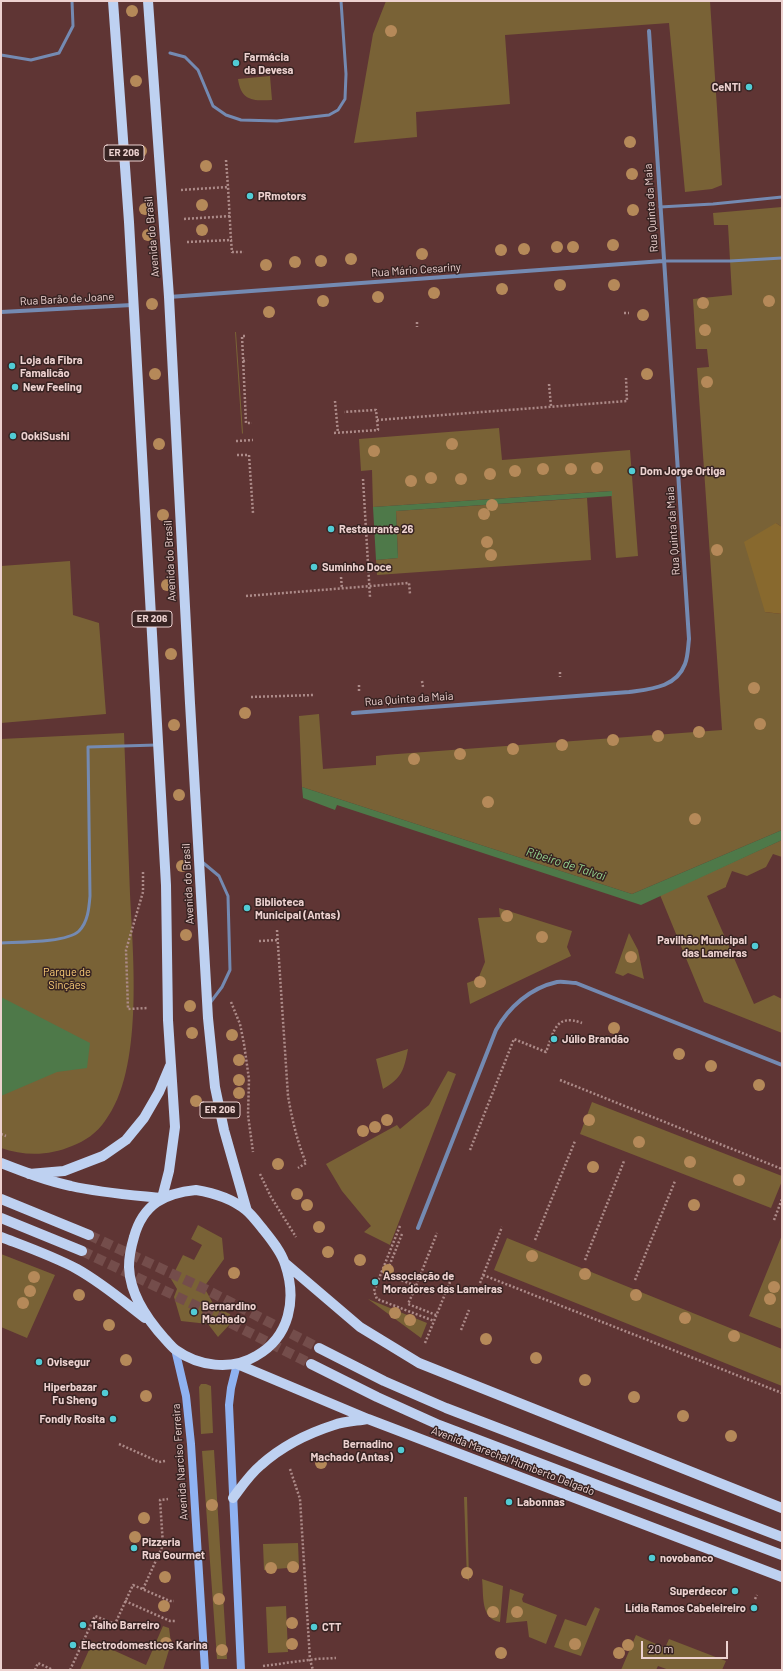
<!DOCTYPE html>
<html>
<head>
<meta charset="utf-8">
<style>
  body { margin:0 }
  #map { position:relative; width:783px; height:1671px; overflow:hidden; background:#5f3534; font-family:Barlow,sans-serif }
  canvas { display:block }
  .frame { position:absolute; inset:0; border:2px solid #edd2d0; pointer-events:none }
  .scale { position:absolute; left:641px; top:1641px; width:87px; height:18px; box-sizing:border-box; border:2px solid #edd2d0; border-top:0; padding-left:5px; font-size:12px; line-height:14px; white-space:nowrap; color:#edd2d0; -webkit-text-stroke:3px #372322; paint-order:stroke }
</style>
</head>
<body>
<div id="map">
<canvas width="783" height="1671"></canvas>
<div class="frame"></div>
<div class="scale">20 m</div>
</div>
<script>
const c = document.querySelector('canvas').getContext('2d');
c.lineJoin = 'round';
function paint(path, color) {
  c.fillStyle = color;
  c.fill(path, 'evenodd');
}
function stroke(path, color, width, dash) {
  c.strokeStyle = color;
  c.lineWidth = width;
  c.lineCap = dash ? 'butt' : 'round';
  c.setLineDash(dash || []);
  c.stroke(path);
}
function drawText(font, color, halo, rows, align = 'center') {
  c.font = font + ' Barlow,sans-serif';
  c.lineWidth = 3;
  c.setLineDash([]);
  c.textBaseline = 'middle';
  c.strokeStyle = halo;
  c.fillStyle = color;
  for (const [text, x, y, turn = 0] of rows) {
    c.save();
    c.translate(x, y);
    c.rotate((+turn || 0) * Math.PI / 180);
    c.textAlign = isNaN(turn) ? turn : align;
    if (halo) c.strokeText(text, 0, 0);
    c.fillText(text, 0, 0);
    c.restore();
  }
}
const green = new Path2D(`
  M 386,1 L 710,1 L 722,185 L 712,189 L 685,192 L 669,23 L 505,35 L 510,104 L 416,112 L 417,137 L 354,143 L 373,34 Z
  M 270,76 L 272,100 C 253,101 241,101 238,79 Z
  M 782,207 L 782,527 L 776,523 L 765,612 L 782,614 L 782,830 L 632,894 L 302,787 L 299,716 L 319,714 L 323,769 L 376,765 L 376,756 L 384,755 L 722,730 L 697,368 L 709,367 L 707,349 L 696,349 L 693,299 L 732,295 L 728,225 L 714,225 L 713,213 Z
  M 235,332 L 236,332 L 243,433 L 242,434 Z
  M 499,428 L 502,460 L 630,450 L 638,556 L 616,558 L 611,491 L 373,507 L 372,470 L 361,471 L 359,439 Z
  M 587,498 L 591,560 L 377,575 L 376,560 L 398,558 L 396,511 Z
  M 70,561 L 73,615 L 99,623 L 106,714 L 1,723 L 1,566 Z
  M 124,733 C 126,787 128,840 130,894 C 133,956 144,1070 105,1121 C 97,1133 85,1141 72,1146 C 49,1156 24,1156 1,1148 L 1,739 Z
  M 782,840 L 782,857 L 773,854 L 766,867 L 747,876 L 732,871 L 726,886 L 726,887 L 707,896 L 754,1004 L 774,995 L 782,999 L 782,1033 L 704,1002 L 660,895 Z
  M 499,908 L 572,931 L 567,947 L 571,956 L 470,1004 L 467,983 L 478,979 L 485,962 L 478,918 L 500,917 Z
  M 629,933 L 638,950 L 644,979 L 628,973 L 623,976 L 615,973 Z
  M 408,1049 C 404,1070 402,1078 383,1089 L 376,1059 Z
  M 448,1071 L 456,1074 L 390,1245 L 364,1232 L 371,1226 L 342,1191 L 326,1164 L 397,1125 L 400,1129 L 429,1105 Z
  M 592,1102 L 782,1176 L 782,1181 L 771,1208 L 580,1134 Z
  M 198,1225 L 222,1238 L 224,1259 L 204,1287 L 215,1307 L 230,1314 L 232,1322 L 218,1337 L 208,1324 L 181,1321 L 174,1297 L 177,1289 L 171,1279 L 183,1255 L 194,1260 L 202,1245 L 191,1239 Z
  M 782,1235 L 782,1329 L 749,1316 Z
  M 507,1238 L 782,1349 L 782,1386 L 494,1270 Z
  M 1,1254 L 55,1275 L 27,1338 L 1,1327 Z
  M 368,1299 L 427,1323 L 421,1338 Z
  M 201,1384 L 206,1384 L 211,1386 L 213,1433 L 201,1434 L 199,1387 Z
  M 214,1450 L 227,1659 L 217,1659 L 202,1451 Z
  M 464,1497 L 467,1497 L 469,1581 L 467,1579 Z
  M 298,1543 L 299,1567 L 264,1570 L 263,1544 Z
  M 482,1579 L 503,1586 L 500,1622 C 480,1619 484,1595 482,1579 Z
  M 510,1589 L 524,1594 L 522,1599 L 523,1602 L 557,1615 L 546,1644 L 529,1637 L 527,1621 L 506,1623 Z
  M 286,1606 L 288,1652 L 268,1653 L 266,1607 Z
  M 595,1607 L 600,1609 L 581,1656 L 554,1647 L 565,1619 L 586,1626 Z
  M 163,1626 L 169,1628 L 171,1643 L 163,1670 L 80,1670 L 93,1641 L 146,1665 Z
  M 636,1635 L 665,1648 L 669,1639 L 726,1661 L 722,1670 L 669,1670 L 658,1666 L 656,1670 L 621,1670 Z`);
const forest = new Path2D(`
  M 776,523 L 782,527 L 782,614 L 765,612 L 744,542 Z`);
const water = new Path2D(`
  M 612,491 L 612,496 L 396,511 L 398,558 L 376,560 L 373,507 Z
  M 302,787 L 632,894 L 782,830 L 782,840 L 641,905 L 337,805 L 335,810 L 303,798 Z
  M 1,997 L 90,1043 L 87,1068 L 57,1072 L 1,1096 Z`);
const primaryTunnel = new Path2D(`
  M 89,1235 L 205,1289 L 319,1348
  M 82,1251 L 205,1310 L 311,1364`);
const path = new Path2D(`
  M 226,160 L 228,187
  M 181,190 L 228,187 L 231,240
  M 184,219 L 230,216
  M 187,242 L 231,240 L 232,252 L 244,252
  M 624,313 L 629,313
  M 417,322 L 417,327
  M 245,336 L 242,336 L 246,423 L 252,423
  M 243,361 L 247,360
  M 549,384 L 551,406
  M 335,401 L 338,433
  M 377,420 L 627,401 L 626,378
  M 334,433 L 378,430 L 376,410 L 344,412
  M 236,441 L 253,440
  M 237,455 L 249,455 L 253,513
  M 363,479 L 370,597
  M 341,577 L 342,589
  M 246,596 L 409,583 L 410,594
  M 560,672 L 560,677
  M 422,681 L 423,687
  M 359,685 L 359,692
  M 251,697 L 313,695
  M 143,872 L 143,892 L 126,950 L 128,1009 L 148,1008
  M 277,930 L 288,1096 C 292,1119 297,1141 306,1163 L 298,1168
  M 259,941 L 278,940
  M 231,1002 L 240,1024 L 244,1044 L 249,1079 L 248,1115 L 253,1152
  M 560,1080 L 782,1169
  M 1,1134 L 6,1136
  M 470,1150 L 514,1039 L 546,1052 C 554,1032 555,1013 582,1023
  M 260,1174 L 271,1197 L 296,1237
  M 774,1220 L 782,1199
  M 400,1226 L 374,1291 L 377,1299 L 434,1321
  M 402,1234 L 386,1274 L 416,1286 L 437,1233
  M 535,1240 L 575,1141
  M 585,1260 L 624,1161
  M 483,1275 L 782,1393
  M 635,1280 L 675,1181
  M 480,1283 L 502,1227
  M 416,1286 L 408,1304 L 436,1315
  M 461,1330 L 469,1310
  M 425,1343 L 450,1282
  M 119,1444 L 159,1462 L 165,1461
  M 290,1469 L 300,1499 L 310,1660 L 313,1670
  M 143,1589 L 163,1545 L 160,1500 L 168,1499
  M 755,1599 L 757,1595
  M 125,1601 L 170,1621 L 176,1621
  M 263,1666 L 316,1659 L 336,1658
  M 35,1670 L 38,1663 L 53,1670
  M 70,1670 L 95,1616 L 115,1624 L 133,1585 L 170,1601 L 174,1601`);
const lane = new Path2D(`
  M 170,53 L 185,57 L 198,70 L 213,106 L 226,115 L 241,120 L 277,121 L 329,115 L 338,110 L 345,99 L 346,74 L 341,1
  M 1,55 L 31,60 L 59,53 L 73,26 L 72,1
  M 660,207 L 713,204 L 782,197
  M 664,261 L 730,261 L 782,258
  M 201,861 L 219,876 L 228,896 L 230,970 L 222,987 L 210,1003
  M 1,943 C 19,942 66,943 79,931 C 88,922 89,908 90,896 L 88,747 L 157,745`);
const street = new Path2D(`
  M 169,297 L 663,261
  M 1,312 L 132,305
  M 353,713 L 629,692 C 650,689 676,688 685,664 C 688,657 688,647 689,639 L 649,31
  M 418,1228 L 496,1030 C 509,1007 530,988 557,982 C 563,981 570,983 576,983 L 782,1065`);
const secondary = new Path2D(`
  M 175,1349 L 186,1396 L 191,1444 L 205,1670
  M 237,1364 L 231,1388 L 229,1405 L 241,1670`);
const primary = new Path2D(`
  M 113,1 L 129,222 L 166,885 L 168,1020 L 175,1127 L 169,1171 L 162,1198
  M 148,1 L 169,297 L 190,703 L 208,1018 L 215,1087 L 224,1130 L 247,1211
  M 1,1163 C 24,1172 47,1181 71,1186 C 101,1193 132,1195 162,1198
  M 29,1174 L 64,1171 L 103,1156 L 126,1140 L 144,1118 L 159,1092 L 170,1066
  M 196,1190 C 215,1193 231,1198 246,1210 C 252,1215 257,1222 262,1228 C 270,1238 281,1251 285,1264 C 297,1299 290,1337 256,1356 C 231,1371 198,1366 176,1350 C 172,1347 168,1342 165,1339 C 147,1319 130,1295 129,1267 C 129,1257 131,1247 134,1237 C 143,1204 165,1193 196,1190 Z
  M 1,1199 L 89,1235
  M 1,1218 L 82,1251
  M 1,1237 C 27,1247 53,1256 77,1269 C 102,1283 123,1301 145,1318
  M 285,1263 L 360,1327 L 419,1363 L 782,1508
  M 319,1348 L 384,1381 L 446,1408 L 782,1537
  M 237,1364 L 368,1419 L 782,1577
  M 311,1364 L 377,1397 L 439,1425 L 782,1555
  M 233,1498 C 242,1486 250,1474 261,1465 C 281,1447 309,1433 334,1425 C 345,1421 357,1421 368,1419`);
const trees = [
  [132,11],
  [391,31],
  [136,81],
  [630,142],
  [141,151],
  [206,166],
  [632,174],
  [202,205],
  [145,209],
  [633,210],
  [202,230],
  [148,235],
  [613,245],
  [557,247],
  [573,247],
  [524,249],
  [501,250],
  [422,254],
  [351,259],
  [321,261],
  [295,262],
  [266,265],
  [560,285],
  [614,285],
  [502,289],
  [434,293],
  [378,297],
  [323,301],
  [769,301],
  [703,303],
  [152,304],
  [269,312],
  [643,315],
  [705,330],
  [155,374],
  [647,374],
  [707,382],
  [159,444],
  [452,444],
  [374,451],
  [597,468],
  [543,469],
  [571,469],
  [515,471],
  [490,474],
  [431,478],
  [461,479],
  [411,481],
  [492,505],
  [484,514],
  [163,515],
  [487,542],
  [717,550],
  [491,555],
  [167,585],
  [171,654],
  [754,688],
  [245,713],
  [760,724],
  [174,725],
  [699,732],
  [658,736],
  [613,740],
  [562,745],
  [513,749],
  [460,754],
  [414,759],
  [179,795],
  [488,802],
  [695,819],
  [182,866],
  [507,916],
  [186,935],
  [542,937],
  [631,957],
  [480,982],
  [190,1006],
  [614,1028],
  [192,1033],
  [232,1035],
  [679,1054],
  [239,1060],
  [711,1066],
  [239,1080],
  [759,1085],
  [239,1093],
  [196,1101],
  [387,1120],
  [589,1120],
  [375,1127],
  [363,1131],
  [639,1142],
  [690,1162],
  [278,1164],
  [593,1167],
  [739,1180],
  [297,1194],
  [307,1205],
  [694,1205],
  [319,1227],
  [328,1252],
  [532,1256],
  [360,1260],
  [388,1270],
  [234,1273],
  [585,1274],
  [34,1277],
  [774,1287],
  [30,1291],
  [79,1295],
  [636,1295],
  [770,1299],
  [23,1303],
  [395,1313],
  [685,1318],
  [410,1320],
  [109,1325],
  [734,1336],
  [486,1339],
  [536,1358],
  [126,1360],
  [585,1380],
  [146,1396],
  [634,1397],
  [683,1416],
  [731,1436],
  [321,1463],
  [212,1505],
  [144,1518],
  [135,1537],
  [293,1567],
  [271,1568],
  [467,1573],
  [165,1577],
  [219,1599],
  [164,1606],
  [493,1612],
  [517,1612],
  [292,1623],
  [166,1643],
  [292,1644],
  [575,1644],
  [628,1645],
  [222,1650],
  [501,1653],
  [619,1653]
];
const markers = [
  [236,63,4,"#51ccd5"],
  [749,87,4,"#51ccd5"],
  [250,196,4,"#51ccd5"],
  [12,366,4,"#51ccd5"],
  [15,387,4,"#51ccd5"],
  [13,436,4,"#51ccd5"],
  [632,471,4,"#51ccd5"],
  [331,529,4,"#51ccd5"],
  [314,567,4,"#51ccd5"],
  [247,908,4,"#51ccd5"],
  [755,946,4,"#51ccd5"],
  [554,1039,4,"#51ccd5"],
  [375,1282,4,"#51ccd5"],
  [194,1312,4,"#51ccd5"],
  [39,1362,4,"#51ccd5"],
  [105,1393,4,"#51ccd5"],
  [113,1419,4,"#51ccd5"],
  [401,1450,4,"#51ccd5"],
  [509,1502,4,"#51ccd5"],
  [134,1548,4,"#51ccd5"],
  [652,1558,4,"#51ccd5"],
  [735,1591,4,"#51ccd5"],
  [754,1608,4,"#51ccd5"],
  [83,1625,4,"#51ccd5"],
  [314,1627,4,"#51ccd5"],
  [73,1645,4,"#51ccd5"]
];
const shields = [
  [124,153,40],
  [152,619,40],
  [220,1110,40]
];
const shieldNames = [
  ["ER 206",124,153],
  ["ER 206",152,619],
  ["ER 206",220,1110]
];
const poiNames = [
  ["Farmácia",244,57],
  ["da Devesa",244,70],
  ["CeNTI",741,87,"right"],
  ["PRmotors",258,196],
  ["Loja da Fibra",20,360],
  ["Famalicão",20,373],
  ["New Feeling",23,387],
  ["OokiSushi",21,436],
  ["Dom Jorge Ortiga",640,471],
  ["Restaurante 26",339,529],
  ["Suminho Doce",322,567],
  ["Biblioteca",255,902],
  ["Municipal (Antas)",255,915],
  ["Pavilhão Municipal",747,940,"right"],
  ["das Lameiras",747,953,"right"],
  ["Júlio Brandão",562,1039],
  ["Associação de",383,1276],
  ["Moradores das Lameiras",383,1289],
  ["Bernardino",202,1306],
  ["Machado",202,1319],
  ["Ovisegur",47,1362],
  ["Hiperbazar",97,1387,"right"],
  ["Fu Sheng",97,1400,"right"],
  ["Fondly Rosita",105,1419,"right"],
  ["Bernadino",393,1444,"right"],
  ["Machado (Antas)",393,1457,"right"],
  ["Labonnas",517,1502],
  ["Pizzeria",142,1542],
  ["Rua Gourmet",142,1555],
  ["novobanco",660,1558],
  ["Superdecor",727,1591,"right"],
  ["Lídia Ramos Cabeleireiro",746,1608,"right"],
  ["Talho Barreiro",91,1625],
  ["CTT",322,1627],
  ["Electrodomesticos Karina",81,1645]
];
const streetNames = [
  ["Rua Quinta da Maia",651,208,-94],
  ["Avenida do Brasil",152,237,-95],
  ["Rua Mário Cesariny",416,270,-4],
  ["Rua Barão de Joane",67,299,-3],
  ["Rua Quinta da Maia",673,531,-94],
  ["Avenida do Brasil",170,561,-93],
  ["Rua Quinta da Maia",409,699,-4],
  ["Avenida do Brasil",188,884,-93],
  ["Avenida Marechal Humberto Delgado",513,1461,21],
  ["Avenida Narciso Ferreira",180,1462,-94]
];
const parkNames = [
  ["Parque de",67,972],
  ["Sinçães",67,985]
];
const waterNames = [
  ["Ribeiro de Talvai",566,864,18]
];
paint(green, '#796236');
paint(forest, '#88692e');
paint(water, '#4e7949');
stroke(primaryTunnel, '#744d4b', 10, [10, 5]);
stroke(path, '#ad8b89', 2.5, [2, 2]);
stroke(lane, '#748ab2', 3);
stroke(street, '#748ab2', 4);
stroke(secondary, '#8fb2f1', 8);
stroke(primary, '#bed1f1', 10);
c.fillStyle = '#b58959';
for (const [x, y] of trees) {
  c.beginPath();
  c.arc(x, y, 6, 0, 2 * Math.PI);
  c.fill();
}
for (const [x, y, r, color] of markers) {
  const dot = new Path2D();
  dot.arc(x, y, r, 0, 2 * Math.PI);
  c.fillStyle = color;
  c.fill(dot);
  stroke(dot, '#372322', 1.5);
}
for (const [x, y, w] of shields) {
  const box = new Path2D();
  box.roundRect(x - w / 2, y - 8, w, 16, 3);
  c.fillStyle = '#372322';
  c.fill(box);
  stroke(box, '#edd2d0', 1);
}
drawText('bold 10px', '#edd2d0', null, shieldNames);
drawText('bold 11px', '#edd2d0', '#372322', poiNames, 'left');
drawText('11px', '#edd2d0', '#372322', streetNames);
drawText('11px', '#fbcd78', '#372322', parkNames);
drawText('italic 12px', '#95d48e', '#372322', waterNames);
</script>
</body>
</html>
